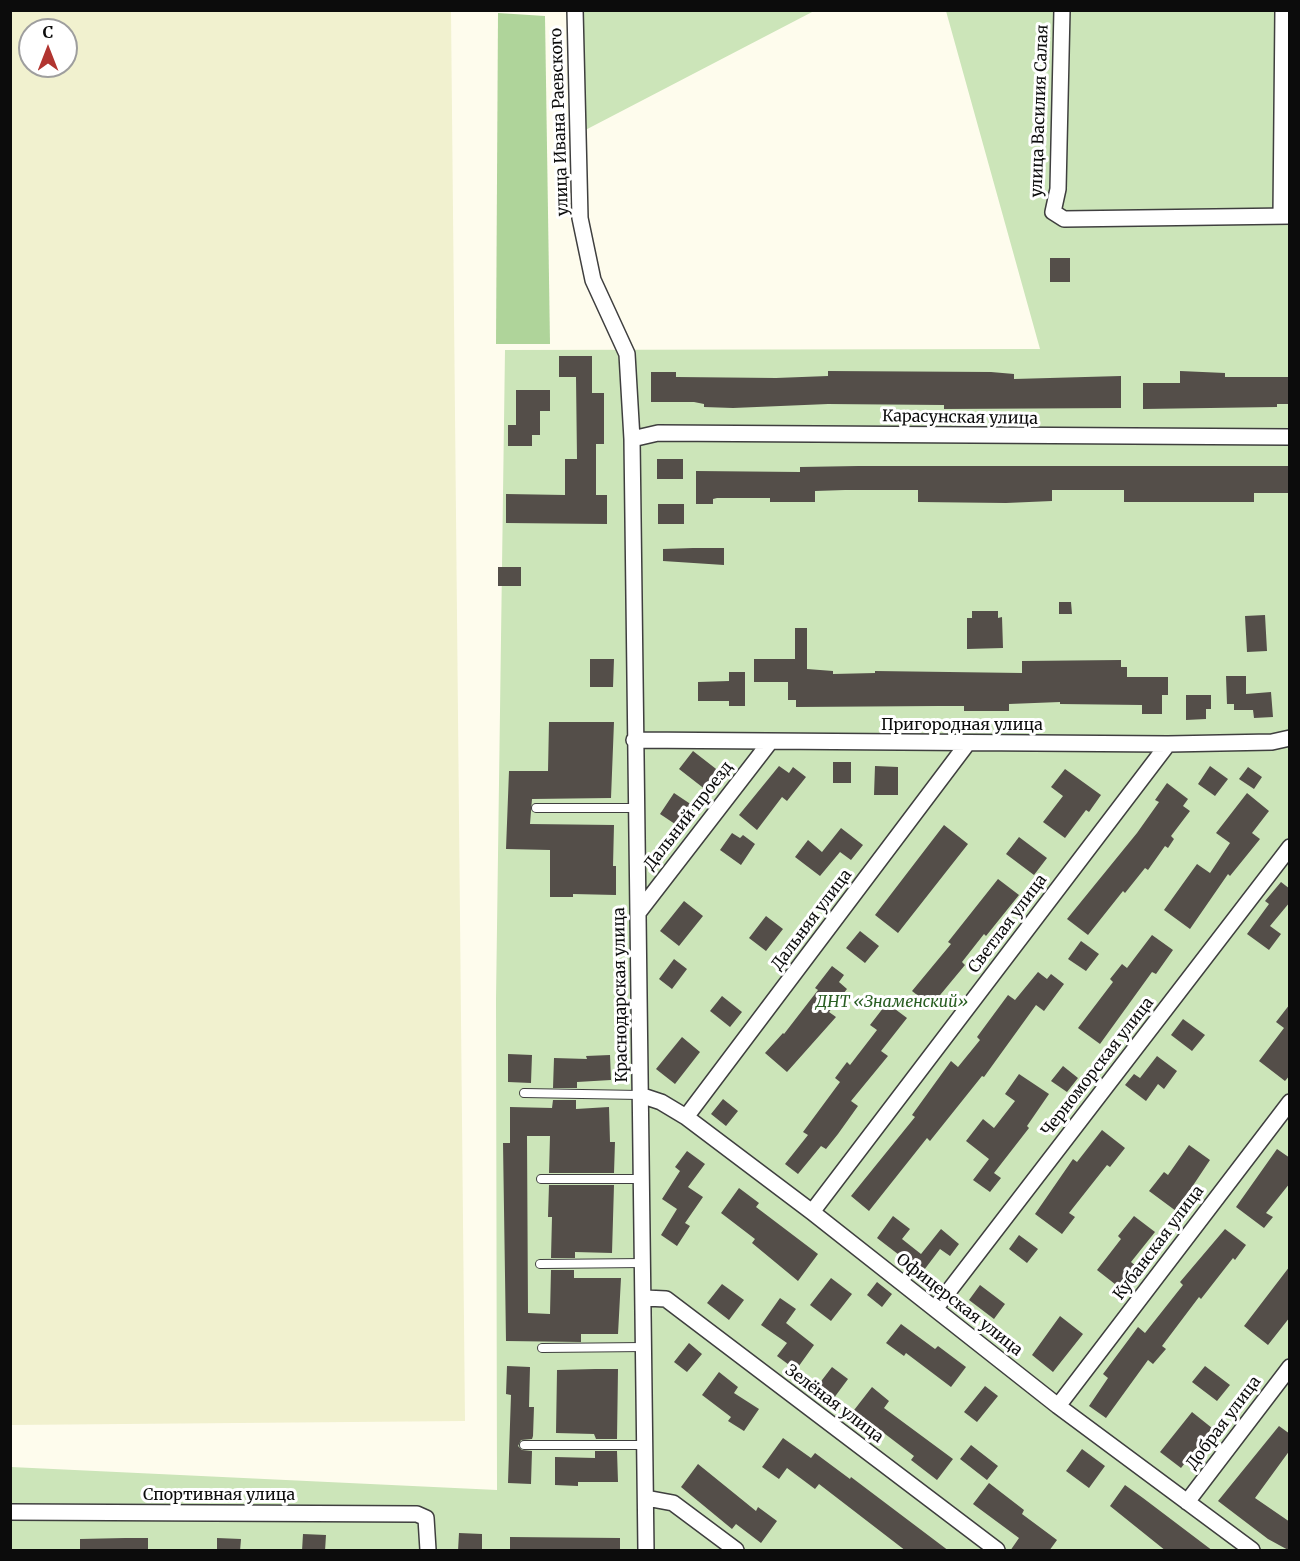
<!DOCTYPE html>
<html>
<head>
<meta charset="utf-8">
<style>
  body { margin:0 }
  #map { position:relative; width:1300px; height:1561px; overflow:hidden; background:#fefced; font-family:Merriweather,serif }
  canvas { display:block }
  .frame { position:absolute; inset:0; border:12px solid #0c0c0c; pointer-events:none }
  .north { position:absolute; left:18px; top:18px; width:60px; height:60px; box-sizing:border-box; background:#fff; border:2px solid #9e9e9e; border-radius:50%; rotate:0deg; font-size:16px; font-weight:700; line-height:24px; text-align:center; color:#0c0c0c }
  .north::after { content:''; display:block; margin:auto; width:21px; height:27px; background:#b13530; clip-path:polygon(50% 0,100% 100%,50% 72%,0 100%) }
</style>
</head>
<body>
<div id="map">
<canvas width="1300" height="1561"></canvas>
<div class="frame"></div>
<div class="north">С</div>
</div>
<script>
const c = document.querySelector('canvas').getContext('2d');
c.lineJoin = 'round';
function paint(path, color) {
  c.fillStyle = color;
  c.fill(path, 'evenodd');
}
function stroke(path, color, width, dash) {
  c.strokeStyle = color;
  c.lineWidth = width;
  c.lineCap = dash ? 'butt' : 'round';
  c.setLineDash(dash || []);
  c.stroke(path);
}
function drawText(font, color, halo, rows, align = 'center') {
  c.font = font + ' Merriweather,serif';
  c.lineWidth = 6;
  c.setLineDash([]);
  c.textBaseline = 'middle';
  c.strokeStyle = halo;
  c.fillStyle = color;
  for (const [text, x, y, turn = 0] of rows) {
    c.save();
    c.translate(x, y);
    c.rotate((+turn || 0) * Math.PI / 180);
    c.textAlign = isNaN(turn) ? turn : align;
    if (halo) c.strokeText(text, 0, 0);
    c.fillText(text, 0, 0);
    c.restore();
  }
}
const farmland = new Path2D(`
  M 10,11 L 451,11 L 465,1421 L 11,1425 ZM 30,30 L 66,30 L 66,66 L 30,66 Z`);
const green = new Path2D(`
  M 569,10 L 814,11 L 570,138 Z
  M 946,11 L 1289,11 L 1289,1550 L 11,1550 L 11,1467 L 497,1490 L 496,999 L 505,350 L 1040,349 Z`);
const forest = new Path2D(`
  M 498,13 L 545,16 L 550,344 L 496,344 Z`);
const building = new Path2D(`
  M 1050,258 L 1070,258 L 1070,282 L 1050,282 Z
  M 559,356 L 592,356 L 592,393 L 604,393 L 604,444 L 596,444 L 596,495 L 607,495 L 607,524 L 506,523 L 506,494 L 565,495 L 565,459 L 577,459 L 576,377 L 559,377 Z
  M 828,371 L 991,372 L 1014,374 L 1014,379 L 1121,376 L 1121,408 L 944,409 L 944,405 L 828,404 L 733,408 L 704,407 L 704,404 L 694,402 L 651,402 L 651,372 L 676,372 L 676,377 L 776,378 L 828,376 Z
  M 1180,371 L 1225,373 L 1225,377 L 1290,377 L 1290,404 L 1277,404 L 1277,407 L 1143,409 L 1143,383 L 1180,383 Z
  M 516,390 L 550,390 L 550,411 L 540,411 L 540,435 L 532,435 L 532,446 L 508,446 L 508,425 L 516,425 Z
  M 657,459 L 683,459 L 683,479 L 657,479 Z
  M 858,466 L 1290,466 L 1290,493 L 1254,493 L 1254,502 L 1124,502 L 1124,490 L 1052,490 L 1052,501 L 1006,503 L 918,502 L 918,490 L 845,490 L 815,491 L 815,502 L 770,502 L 770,498 L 717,498 L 713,499 L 713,504 L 696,504 L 696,471 L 800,472 L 800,467 Z
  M 658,504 L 684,504 L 684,524 L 658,524 Z
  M 693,548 L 724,548 L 724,565 L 663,561 L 663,549 Z
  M 498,567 L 521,567 L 521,586 L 498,586 Z
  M 1059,602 L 1071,602 L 1072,614 L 1059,614 Z
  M 972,611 L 998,611 L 998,618 L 1002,617 L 1003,648 L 967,649 L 967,618 L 972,618 Z
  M 1265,615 L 1267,651 L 1247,652 L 1245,616 Z
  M 795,628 L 807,628 L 807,669 L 833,671 L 833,674 L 875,673 L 875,671 L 1022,673 L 1022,661 L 1121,660 L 1121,667 L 1127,667 L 1127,677 L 1168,677 L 1168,695 L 1162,695 L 1162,714 L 1142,714 L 1142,705 L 1060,704 L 1060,702 L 1009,704 L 1009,711 L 964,711 L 964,706 L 938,706 L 796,707 L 796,700 L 788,700 L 788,682 L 754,682 L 754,659 L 795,659 Z
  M 590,659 L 614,659 L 613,687 L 590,687 Z
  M 729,672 L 745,672 L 745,706 L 729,706 L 729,701 L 698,701 L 698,682 L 729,681 Z
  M 1226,676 L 1246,676 L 1246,694 L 1271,692 L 1273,717 L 1254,718 L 1253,710 L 1234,710 L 1234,704 L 1227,704 Z
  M 1186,695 L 1211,695 L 1211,709 L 1206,709 L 1206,719 L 1186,720 Z
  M 549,722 L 614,722 L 611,798 L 532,799 L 530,824 L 614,825 L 613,866 L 616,866 L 616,895 L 573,894 L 573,897 L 550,897 L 550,850 L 506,849 L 509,771 L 548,771 Z
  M 693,751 L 720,772 L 706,790 L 679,769 Z
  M 833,762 L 851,762 L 851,783 L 833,783 Z
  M 779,766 L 789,773 L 793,767 L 806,777 L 787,801 L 782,797 L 757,830 L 739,815 Z
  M 875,766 L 898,767 L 898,795 L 874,795 Z
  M 1210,766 L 1228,779 L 1215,796 L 1198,784 Z
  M 1248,767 L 1262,777 L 1254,789 L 1239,779 Z
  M 1065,769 L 1101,795 L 1089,812 L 1086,810 L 1065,838 L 1043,822 L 1063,796 L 1051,787 Z
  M 1167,783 L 1188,799 L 1183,806 L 1190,811 L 1171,836 L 1174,839 L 1168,848 L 1165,846 L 1148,870 L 1145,868 L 1125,893 L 1123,891 L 1088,935 L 1067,919 L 1137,833 L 1159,802 L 1155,800 Z
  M 674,793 L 695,807 L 681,828 L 660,814 Z
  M 1247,793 L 1269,811 L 1252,833 L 1260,839 L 1230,876 L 1228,874 L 1190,929 L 1164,910 L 1197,864 L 1210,873 L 1230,843 L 1216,833 Z
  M 944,825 L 968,844 L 898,933 L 875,915 Z
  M 841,828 L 863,845 L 851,860 L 840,852 L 820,876 L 795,857 L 808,840 L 822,852 Z
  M 732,833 L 740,838 L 743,835 L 755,844 L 741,865 L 720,850 Z
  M 1019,837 L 1047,858 L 1034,875 L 1006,854 Z
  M 998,879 L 1019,895 L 986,936 L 984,934 L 962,962 L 965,965 L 931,1006 L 912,991 L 951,944 L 948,942 Z
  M 1281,882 L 1290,889 L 1290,902 L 1270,926 L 1281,934 L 1269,950 L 1247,934 L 1269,904 L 1265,901 Z
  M 684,901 L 703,916 L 679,946 L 660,931 Z
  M 766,916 L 783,929 L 766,951 L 749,938 Z
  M 860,931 L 879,946 L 865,963 L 846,948 Z
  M 1152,935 L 1173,950 L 1156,974 L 1152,972 L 1100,1044 L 1078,1028 L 1113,982 L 1110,979 L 1122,964 L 1127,968 Z
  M 1081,941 L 1099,954 L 1086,971 L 1068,959 Z
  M 674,959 L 687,969 L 672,989 L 659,979 Z
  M 832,966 L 844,975 L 839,982 L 847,989 L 829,1012 L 836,1017 L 787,1072 L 765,1053 L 783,1033 L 784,1034 L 818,990 L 815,988 Z
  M 1038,972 L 1047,979 L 1051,974 L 1064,984 L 1044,1011 L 1036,1005 L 984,1077 L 982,1076 L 930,1141 L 927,1138 L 869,1211 L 851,1196 L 915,1117 L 912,1115 L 951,1061 L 958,1067 L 980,1040 L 977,1037 L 1008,995 L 1015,1000 Z
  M 722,996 L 742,1012 L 730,1027 L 710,1011 Z
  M 887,1003 L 907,1018 L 881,1051 L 888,1056 L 851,1101 L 858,1106 L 838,1134 L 826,1149 L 821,1146 L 798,1174 L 785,1164 L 808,1135 L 803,1132 L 840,1082 L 835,1078 L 847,1062 L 850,1065 L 877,1030 L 870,1025 Z
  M 1290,1004 L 1290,1075 L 1285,1081 L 1259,1061 L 1284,1028 L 1276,1022 Z
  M 1183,1019 L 1205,1035 L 1192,1051 L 1171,1035 Z
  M 682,1037 L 700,1052 L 675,1084 L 656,1069 Z
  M 508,1054 L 532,1055 L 531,1083 L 508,1082 Z
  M 610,1055 L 611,1080 L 577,1082 L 577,1088 L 553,1088 L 554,1058 L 587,1059 L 586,1056 Z
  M 1157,1056 L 1177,1071 L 1164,1089 L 1158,1084 L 1146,1101 L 1125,1085 L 1134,1074 L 1140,1078 Z
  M 1063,1066 L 1078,1078 L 1067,1092 L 1051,1081 Z
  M 1019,1074 L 1049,1094 L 1027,1126 L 1029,1128 L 994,1173 L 1001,1178 L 990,1192 L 973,1180 L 989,1159 L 966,1141 L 983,1119 L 994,1128 L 1015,1101 L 1005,1094 Z
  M 723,1099 L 738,1111 L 726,1126 L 711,1114 Z
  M 553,1100 L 576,1100 L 576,1109 L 609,1107 L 610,1142 L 615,1142 L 614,1173 L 549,1173 L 550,1136 L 527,1136 L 528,1313 L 550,1314 L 551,1270 L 574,1270 L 574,1278 L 621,1278 L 618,1334 L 581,1334 L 581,1342 L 506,1341 L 503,1143 L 510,1143 L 510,1107 L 552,1108 Z
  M 1102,1130 L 1125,1148 L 1110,1167 L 1107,1165 L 1069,1213 L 1075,1217 L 1062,1234 L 1035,1214 L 1073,1159 L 1077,1162 Z
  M 1189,1145 L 1210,1160 L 1176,1211 L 1149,1191 L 1164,1172 L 1168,1175 Z
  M 1277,1149 L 1290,1158 L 1290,1183 L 1266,1213 L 1273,1217 L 1264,1228 L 1236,1207 Z
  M 687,1151 L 705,1164 L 688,1187 L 703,1197 L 685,1223 L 690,1226 L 677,1246 L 661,1235 L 677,1209 L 662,1199 L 680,1171 L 675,1167 Z
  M 549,1185 L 614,1185 L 612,1253 L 575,1252 L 575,1258 L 551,1258 L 552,1217 L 548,1217 Z
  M 739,1188 L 759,1203 L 756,1207 L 818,1254 L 798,1281 L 752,1243 L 755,1239 L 721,1213 Z
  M 893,1216 L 910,1229 L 902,1239 L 921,1254 L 941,1229 L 959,1244 L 950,1256 L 940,1249 L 918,1278 L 902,1267 L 907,1261 L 877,1238 Z
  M 1134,1216 L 1155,1232 L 1131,1262 L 1137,1267 L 1120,1288 L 1097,1270 L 1121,1239 L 1118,1236 Z
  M 1225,1229 L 1246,1245 L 1235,1260 L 1233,1258 L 1201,1299 L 1199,1297 L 1162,1346 L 1166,1349 L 1153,1364 L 1148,1360 L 1106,1418 L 1089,1406 L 1108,1378 L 1103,1374 L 1138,1327 L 1145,1333 L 1183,1285 L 1180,1282 Z
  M 1019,1235 L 1038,1249 L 1027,1263 L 1009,1249 Z
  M 1290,1266 L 1290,1317 L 1268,1345 L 1244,1326 Z
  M 831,1278 L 852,1294 L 831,1321 L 810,1305 Z
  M 877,1282 L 892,1294 L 882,1307 L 867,1295 Z
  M 722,1284 L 744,1300 L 729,1320 L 707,1303 Z
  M 980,1285 L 1005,1304 L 994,1319 L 969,1300 Z
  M 780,1298 L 796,1309 L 786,1323 L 814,1345 L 796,1370 L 777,1356 L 787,1343 L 761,1325 Z
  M 1060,1316 L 1083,1334 L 1053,1372 L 1032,1355 Z
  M 901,1324 L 935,1349 L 938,1346 L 966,1367 L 951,1387 L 906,1353 L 904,1356 L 886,1343 Z
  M 689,1343 L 702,1354 L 687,1372 L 674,1362 Z
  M 507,1366 L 530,1367 L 529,1407 L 534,1407 L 533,1436 L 532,1439 L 521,1440 L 518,1446 L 522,1450 L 532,1451 L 531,1484 L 508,1483 L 511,1395 L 506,1394 Z
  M 1205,1366 L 1230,1385 L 1217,1401 L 1192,1382 Z
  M 832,1367 L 848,1379 L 828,1406 L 812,1393 Z
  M 595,1369 L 618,1369 L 617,1439 L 596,1439 L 594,1434 L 556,1433 L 557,1370 Z
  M 719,1372 L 738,1387 L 734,1393 L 759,1409 L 744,1431 L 728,1421 L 731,1417 L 702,1395 Z
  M 985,1386 L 998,1396 L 977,1422 L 964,1412 Z
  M 872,1387 L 889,1401 L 884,1408 L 953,1459 L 937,1480 L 911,1460 L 914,1456 L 872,1424 L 869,1428 L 851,1414 Z
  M 1192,1412 L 1212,1428 L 1181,1468 L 1160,1452 Z
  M 1279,1426 L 1290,1434 L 1290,1450 L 1255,1498 L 1290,1522 L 1290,1551 L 1268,1539 L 1218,1501 Z
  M 783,1438 L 811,1458 L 815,1453 L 850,1479 L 851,1477 L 949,1551 L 906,1551 L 819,1484 L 815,1489 L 787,1468 L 779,1479 L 762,1467 Z
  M 971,1445 L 998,1466 L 987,1480 L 960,1459 Z
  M 1082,1449 L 1105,1466 L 1089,1488 L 1066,1471 Z
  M 595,1451 L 617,1451 L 618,1482 L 578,1482 L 578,1486 L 555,1485 L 555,1457 L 595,1458 Z
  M 698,1464 L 756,1511 L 758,1507 L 777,1521 L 761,1543 L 736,1524 L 732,1529 L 681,1487 Z
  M 989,1483 L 1024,1510 L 1022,1514 L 1057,1540 L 1049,1551 L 1010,1551 L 1019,1538 L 973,1504 Z
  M 1125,1485 L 1143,1498 L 1213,1551 L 1166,1551 L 1110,1506 Z
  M 459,1533 L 482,1534 L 482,1551 L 458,1551 Z
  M 303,1534 L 326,1535 L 325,1551 L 302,1551 Z
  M 510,1537 L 620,1538 L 620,1551 L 510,1551 Z
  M 125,1538 L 148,1538 L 148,1551 L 80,1551 L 80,1539 Z
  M 217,1538 L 241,1539 L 240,1551 L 217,1551 Z`);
const lane = new Path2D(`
  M 536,808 L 635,808
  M 524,1093 L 640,1095
  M 541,1179 L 642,1179
  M 540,1264 L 644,1263
  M 542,1348 L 645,1347
  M 524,1445 L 645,1445`);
const street = new Path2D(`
  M 575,10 L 580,218 L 593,280 L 627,354 L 632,439 L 646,1550
  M 1062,10 L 1058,189 L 1053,212 L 1064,219 L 1290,216
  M 1281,216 L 1283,10
  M 632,439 L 658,433 L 1290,437
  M 634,740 L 1168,744 L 1272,742 L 1290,738
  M 638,913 L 770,742
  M 640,1095 L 661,1102 L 686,1117 L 812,1212 L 1058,1406 L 1252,1550
  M 686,1117 L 967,744
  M 812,1212 L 1168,744
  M 645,1298 L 666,1299 L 997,1550
  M 935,1309 L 1290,847
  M 1058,1406 L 1290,1102
  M 646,1498 L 673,1503 L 736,1550
  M 1187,1502 L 1290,1367
  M 10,1512 L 417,1514 L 426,1518 L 428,1550`);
const streetNames = [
  ["улица Василия Салая",1040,111,-88],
  ["улица Ивана Раевского",560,122,-92],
  ["Карасунская улица",960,418,1],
  ["Пригородная улица",962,725],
  ["Дальний проезд",689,816,-52],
  ["Дальняя улица",812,920,-53],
  ["Светлая улица",1008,924,-53],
  ["Краснодарская улица",621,995,-91],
  ["Черноморская улица",1098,1067,-52],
  ["Кубанская улица",1159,1243,-53],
  ["Офицерская улица",959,1305,38],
  ["Зелёная улица",834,1404,37],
  ["Добрая улица",1224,1423,-53],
  ["Спортивная улица",219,1495]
];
const parkNames = [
  ["ДНТ «Знаменский»",892,1002]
];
paint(farmland, '#f1f1cf');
paint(green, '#cce5b9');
paint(forest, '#afd49a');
paint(building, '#544e49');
stroke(lane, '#3f3f3f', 10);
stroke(street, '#3f3f3f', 18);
stroke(lane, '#fff', 8);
stroke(street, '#fff', 15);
drawText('16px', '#0c0c0c', '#fff', streetNames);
drawText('italic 16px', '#295e22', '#fff', parkNames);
</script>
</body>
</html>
